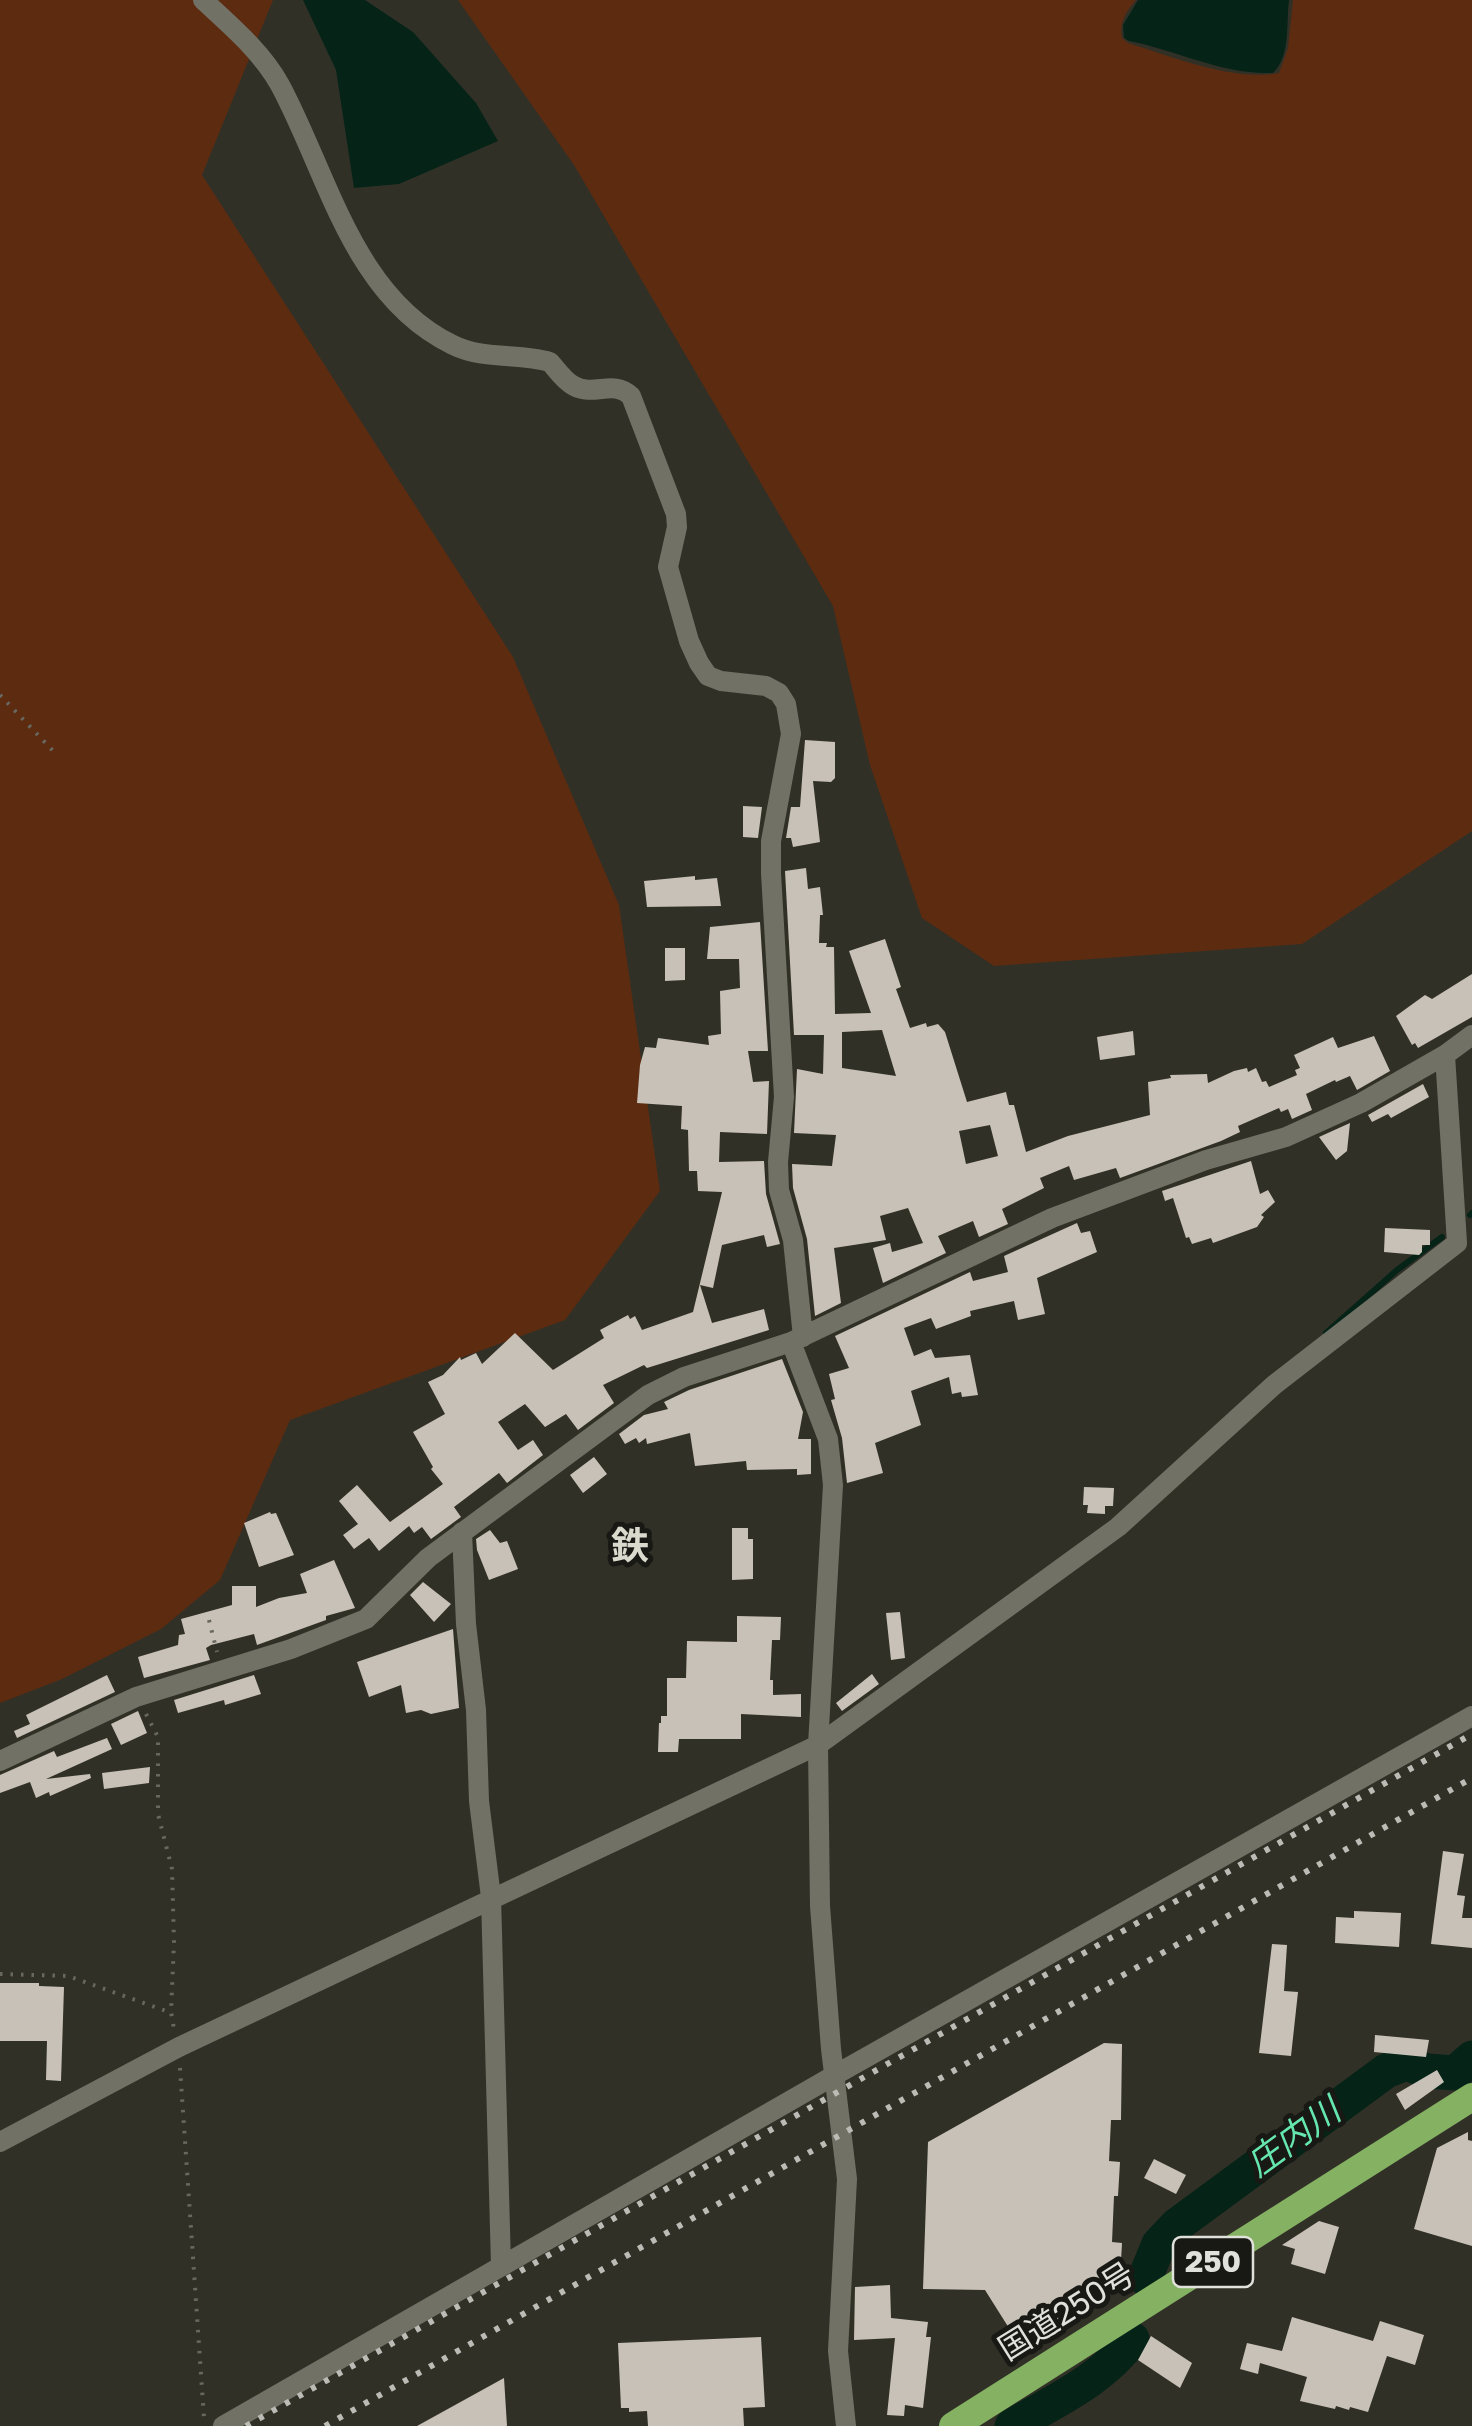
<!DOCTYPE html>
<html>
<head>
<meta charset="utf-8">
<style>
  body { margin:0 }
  canvas { display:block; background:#313027 }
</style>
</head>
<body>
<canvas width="1472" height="2426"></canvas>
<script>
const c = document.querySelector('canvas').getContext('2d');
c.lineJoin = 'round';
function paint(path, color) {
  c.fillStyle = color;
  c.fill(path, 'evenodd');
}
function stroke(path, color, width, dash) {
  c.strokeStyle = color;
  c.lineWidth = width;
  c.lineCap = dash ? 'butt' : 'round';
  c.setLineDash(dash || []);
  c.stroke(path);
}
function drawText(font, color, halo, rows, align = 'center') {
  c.font = font + ' "Golos Text","Noto Sans JP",sans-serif';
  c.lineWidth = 10;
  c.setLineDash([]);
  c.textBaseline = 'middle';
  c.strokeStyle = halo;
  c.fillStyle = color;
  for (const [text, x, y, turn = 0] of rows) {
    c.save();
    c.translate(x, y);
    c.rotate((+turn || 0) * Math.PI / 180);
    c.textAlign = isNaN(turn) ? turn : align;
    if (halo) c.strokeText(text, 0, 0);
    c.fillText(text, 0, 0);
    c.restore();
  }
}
const green = new Path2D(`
  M 0,0 L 273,0 L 202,175 L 513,657 L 619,905 L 660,1191 L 565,1320 L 290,1420 L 220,1580 L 161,1629 L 62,1679 L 0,1703 Z
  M 458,0 L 1136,0 C 1126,11 1119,23 1122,38 L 1128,43 C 1170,56 1234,82 1279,73 L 1288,48 L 1293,0 L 1472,0 L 1472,831 L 1302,944 L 994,966 L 922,918 L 870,765 L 833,606 L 574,165 Z`);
const water = new Path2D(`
  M 303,0 L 365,0 L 413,32 L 476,103 L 498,141 L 399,184 L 354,188 L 336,70 Z
  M 1138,0 L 1289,0 C 1286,23 1291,56 1273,73 C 1223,75 1176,50 1129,41 L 1124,38 L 1123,25 Z`);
const stream = new Path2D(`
  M 1470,1215 L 1472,1213
  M 1326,1333 L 1397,1270 L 1442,1237`);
const river = new Path2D(`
  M 1145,2278 L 1159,2244 L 1177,2225 L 1386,2071 L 1406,2063 L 1427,2071 L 1455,2073 L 1472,2058
  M 1012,2426 C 1053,2402 1104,2379 1132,2339`);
const building = new Path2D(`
  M 805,740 L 835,742 L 835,778 L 831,782 L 813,781 L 820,842 L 793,847 L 791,838 L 786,838 L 791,807 L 800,807 Z
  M 743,806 L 762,807 L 758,838 L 743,837 Z
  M 806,868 L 808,889 L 820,887 L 823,915 L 820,915 L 819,943 L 827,943 L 826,947 L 834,947 L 835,1014 L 871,1013 L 849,951 L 885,939 L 901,987 L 896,989 L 910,1028 L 926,1023 L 927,1027 L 938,1024 L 945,1032 L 967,1102 L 1006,1092 L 1009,1105 L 1014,1105 L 1026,1152 L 1068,1136 L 1150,1115 L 1148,1082 L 1171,1078 L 1170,1075 L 1207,1074 L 1208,1083 L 1234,1071 L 1247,1068 L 1248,1072 L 1256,1068 L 1262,1082 L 1266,1081 L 1269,1087 L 1297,1075 L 1295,1070 L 1300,1068 L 1294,1055 L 1333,1037 L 1338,1048 L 1374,1036 L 1390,1071 L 1357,1090 L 1350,1076 L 1336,1082 L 1335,1080 L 1306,1094 L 1312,1110 L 1292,1119 L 1288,1109 L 1281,1112 L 1279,1108 L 1238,1126 L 1240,1132 L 1221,1141 L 1120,1178 L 1116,1168 L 1074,1180 L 1069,1166 L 1040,1178 L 1044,1188 L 1002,1209 L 1008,1224 L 979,1237 L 973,1221 L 938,1236 L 946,1253 L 883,1283 L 873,1248 L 890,1243 L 892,1252 L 923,1243 L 908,1208 L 880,1216 L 886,1240 L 834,1248 L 841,1303 L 815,1316 L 807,1239 L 793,1188 L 792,1164 L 832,1166 L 836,1135 L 794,1133 L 797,1069 L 823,1074 L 824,1035 L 794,1035 L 785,871 ZM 882,1030 L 896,1076 L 842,1068 L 842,1032 ZM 990,1125 L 998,1156 L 966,1164 L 959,1131 Z
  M 695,876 L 695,880 L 717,878 L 721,906 L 647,907 L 644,881 Z
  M 760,922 L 768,1051 L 748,1051 L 753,1082 L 769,1081 L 767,1134 L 720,1132 L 719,1162 L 764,1161 L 766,1194 L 780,1244 L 767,1247 L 764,1235 L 722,1245 L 713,1288 L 700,1285 L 712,1323 L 764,1309 L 769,1330 L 647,1368 L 644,1365 L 603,1385 L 614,1403 L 578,1430 L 566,1414 L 545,1427 L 525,1404 L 498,1422 L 518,1450 L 533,1440 L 543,1455 L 507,1483 L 499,1473 L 454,1507 L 461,1517 L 431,1539 L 422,1527 L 414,1533 L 409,1526 L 379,1551 L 369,1538 L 354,1549 L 343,1535 L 358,1524 L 339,1501 L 357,1485 L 390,1522 L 443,1484 L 431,1469 L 433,1467 L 413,1432 L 445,1414 L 428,1382 L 443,1375 L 460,1357 L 461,1360 L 476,1353 L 482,1364 L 515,1333 L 553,1370 L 604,1338 L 600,1330 L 628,1315 L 630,1319 L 635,1316 L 642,1330 L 693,1312 L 722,1192 L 698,1191 L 697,1171 L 689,1171 L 688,1130 L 681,1129 L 682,1106 L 637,1103 L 640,1065 L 645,1047 L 656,1048 L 658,1038 L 709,1045 L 708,1036 L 721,1034 L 720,991 L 740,988 L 739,959 L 707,959 L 710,927 Z
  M 665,948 L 685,948 L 685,980 L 665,981 Z
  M 1472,974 L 1472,1017 L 1418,1048 L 1415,1043 L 1412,1045 L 1396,1016 L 1425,995 L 1432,999 Z
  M 1133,1031 L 1135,1055 L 1100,1060 L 1097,1037 Z
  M 1423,1084 L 1429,1097 L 1391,1118 L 1388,1114 L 1372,1122 L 1368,1115 Z
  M 1350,1123 L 1347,1151 L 1336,1160 L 1319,1137 Z
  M 1251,1161 L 1260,1194 L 1268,1190 L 1275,1202 L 1261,1215 L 1264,1217 L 1257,1227 L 1213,1243 L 1211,1238 L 1192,1244 L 1189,1237 L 1186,1238 L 1173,1198 L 1165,1201 L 1162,1191 Z
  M 1077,1223 L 1081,1233 L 1090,1231 L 1097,1252 L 1037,1278 L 1045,1314 L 1018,1320 L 1014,1301 L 970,1311 L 971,1316 L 936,1329 L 931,1318 L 904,1328 L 914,1356 L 931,1349 L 935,1358 L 970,1355 L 978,1395 L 962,1397 L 961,1392 L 952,1394 L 949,1377 L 911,1391 L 921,1425 L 875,1443 L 883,1473 L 847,1483 L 842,1438 L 831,1400 L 835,1399 L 829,1374 L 849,1368 L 835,1336 L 970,1272 L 973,1281 L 1008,1272 L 1004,1256 Z
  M 1385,1228 L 1430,1230 L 1430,1245 L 1422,1245 L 1422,1252 L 1419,1255 L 1384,1252 Z
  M 782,1359 L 803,1412 L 798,1439 L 811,1439 L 811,1474 L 797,1475 L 797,1469 L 747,1470 L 746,1461 L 695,1466 L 690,1433 L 647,1444 L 646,1438 L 639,1443 L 636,1438 L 625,1444 L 619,1434 L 644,1415 L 668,1409 L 664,1402 L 689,1390 Z
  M 594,1457 L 607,1474 L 583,1493 L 570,1475 Z
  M 1084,1487 L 1114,1488 L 1113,1506 L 1105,1506 L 1105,1514 L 1087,1513 L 1088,1505 L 1083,1505 Z
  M 270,1512 L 271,1514 L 276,1513 L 294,1555 L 259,1567 L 244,1523 Z
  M 732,1528 L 748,1528 L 748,1539 L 753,1539 L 753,1579 L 732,1580 Z
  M 490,1530 L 500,1543 L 507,1541 L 518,1569 L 489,1580 L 477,1550 L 476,1539 Z
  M 334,1560 L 355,1608 L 326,1616 L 326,1620 L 257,1645 L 254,1634 L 211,1645 L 206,1648 L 210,1660 L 144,1678 L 138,1657 L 178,1645 L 179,1635 L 185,1634 L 181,1619 L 232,1605 L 232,1586 L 256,1586 L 256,1607 L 279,1598 L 307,1593 L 300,1574 Z
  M 423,1582 L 451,1604 L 434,1622 L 410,1595 Z
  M 900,1612 L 905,1658 L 891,1660 L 886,1613 Z
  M 737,1616 L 781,1617 L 780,1640 L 772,1640 L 770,1680 L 773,1680 L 773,1695 L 801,1694 L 801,1717 L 741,1714 L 741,1739 L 679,1739 L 678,1752 L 658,1752 L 659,1723 L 661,1723 L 661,1716 L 667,1716 L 667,1678 L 686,1678 L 687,1641 L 737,1642 Z
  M 453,1629 L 459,1708 L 431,1714 L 421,1710 L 406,1713 L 401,1685 L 369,1697 L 357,1662 Z
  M 872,1674 L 879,1684 L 842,1711 L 836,1703 Z
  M 107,1675 L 115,1692 L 17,1738 L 14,1731 L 30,1724 L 26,1715 Z
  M 254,1675 L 261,1694 L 225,1705 L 224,1700 L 178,1713 L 174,1700 Z
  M 138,1711 L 147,1733 L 121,1745 L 111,1724 Z
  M 107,1738 L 112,1749 L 46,1779 L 90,1774 L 91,1778 L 50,1796 L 49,1792 L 36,1798 L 30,1782 L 0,1793 L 0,1775 L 54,1751 L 57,1757 Z
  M 150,1767 L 149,1783 L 104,1789 L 102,1773 Z
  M 1443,1851 L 1464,1854 L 1457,1895 L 1465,1896 L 1462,1918 L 1472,1918 L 1472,1948 L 1431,1944 Z
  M 1354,1911 L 1401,1913 L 1399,1947 L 1335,1943 L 1336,1917 L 1354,1918 Z
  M 1272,1944 L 1287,1945 L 1284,1991 L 1298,1992 L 1291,2056 L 1259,2053 Z
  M 0,1983 L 39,1983 L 39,1986 L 64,1987 L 61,2081 L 46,2080 L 47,2041 L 0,2041 Z
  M 1375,2035 L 1429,2040 L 1426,2057 L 1374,2052 Z
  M 1104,2043 L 1122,2044 L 1121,2120 L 1111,2120 L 1109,2161 L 1120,2162 L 1118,2196 L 1114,2196 L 1112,2242 L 1122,2243 L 1120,2279 L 1111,2293 L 1019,2344 L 985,2290 L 923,2289 L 928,2142 Z
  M 1437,2070 L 1444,2082 L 1405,2110 L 1396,2094 Z
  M 1468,2132 L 1468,2140 L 1472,2141 L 1472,2246 L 1414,2229 L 1437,2148 Z
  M 1154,2159 L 1186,2175 L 1176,2194 L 1144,2178 Z
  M 1319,2221 L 1339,2227 L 1325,2274 L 1291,2264 L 1295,2249 L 1282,2245 Z
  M 890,2285 L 891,2318 L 928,2322 L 926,2337 L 931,2337 L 923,2408 L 905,2405 L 904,2416 L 887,2415 L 895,2338 L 854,2340 L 855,2287 Z
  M 1292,2317 L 1373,2341 L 1380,2321 L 1424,2335 L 1415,2365 L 1387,2356 L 1368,2412 L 1350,2407 L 1349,2410 L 1336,2406 L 1335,2409 L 1300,2401 L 1307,2377 L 1260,2363 L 1258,2374 L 1240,2369 L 1247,2343 L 1282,2351 Z
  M 1151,2336 L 1192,2363 L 1180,2388 L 1138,2360 Z
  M 761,2337 L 765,2407 L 743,2408 L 744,2426 L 648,2426 L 647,2411 L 629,2412 L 629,2408 L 621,2408 L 618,2343 Z
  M 504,2378 L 507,2426 L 417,2426 Z`);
const path = new Path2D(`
  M 0,695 L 56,754
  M 209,1620 L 217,1652
  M 146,1714 L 158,1737 L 158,1814 L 172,1869 L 174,1942 L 171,2012 L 174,2029
  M 0,1974 L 68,1976 L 169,2012
  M 180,2068 L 204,2418`);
const minor = new Path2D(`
  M 203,0 C 230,25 262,52 280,85 C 328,174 353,297 453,345 C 483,360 519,353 550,362 C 557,370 564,381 574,386 C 595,397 613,379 631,396 L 676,514 L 677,527 L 668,567 L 689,641 L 699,663 L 708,676 L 721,681 L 766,686 L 779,693 L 786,704 L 791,734 L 771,841 L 771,873 L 784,1097 L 778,1162 L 779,1190 L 793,1240 L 803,1337
  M 791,1342 L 828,1439 L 833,1485 L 818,1745 L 820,1906 L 831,2049 L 847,2179 L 838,2351 L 846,2426
  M 462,1532 L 466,1624 L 476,1710 L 479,1801 L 491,1897 L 501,2266
  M 0,1761 L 136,1697 L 291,1649 L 366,1619 L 428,1558 L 648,1395 L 684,1377 L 791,1342 L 1052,1218 L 1206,1160 L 1286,1137 L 1361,1103 L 1445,1055 L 1472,1035
  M 0,2142 L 179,2047 L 818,1745 L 1118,1527 L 1274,1385 L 1457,1243 L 1445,1055
  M 223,2426 L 835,2075 L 1472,1716`);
const trunk = new Path2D(`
  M 953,2426 L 1472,2097`);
const rail = new Path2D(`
  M 246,2426 L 1472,1734
  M 325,2426 L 1472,1778`);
const shields = [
  [1213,2262,80]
];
const shieldNames = [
  ["250",1213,2262]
];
const streetNames = [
  ["国道250号",1067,2312,-32]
];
const waterNames = [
  ["庄内川",1294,2138,-36]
];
const quarterNames = [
  ["鉄",630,1547]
];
paint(green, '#5c2b10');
paint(water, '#052317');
stroke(stream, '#052317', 6);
stroke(river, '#052317', 35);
paint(building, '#c8c1b7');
stroke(path, '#696860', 4, [2.5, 8]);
stroke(minor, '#717166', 20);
stroke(trunk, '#84b162', 28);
stroke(rail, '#bcbcb6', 6, [5, 10]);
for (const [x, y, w] of shields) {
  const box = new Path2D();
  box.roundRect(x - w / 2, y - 25, w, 50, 8);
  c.fillStyle = '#181814';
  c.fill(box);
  stroke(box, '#e1e1db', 2.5);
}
drawText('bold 30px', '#e1e1db', null, shieldNames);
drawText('32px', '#e1e1db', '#181814', streetNames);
drawText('italic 35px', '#66e6af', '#181814', waterNames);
drawText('bold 38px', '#dad9cd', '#181814', quarterNames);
</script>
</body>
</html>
